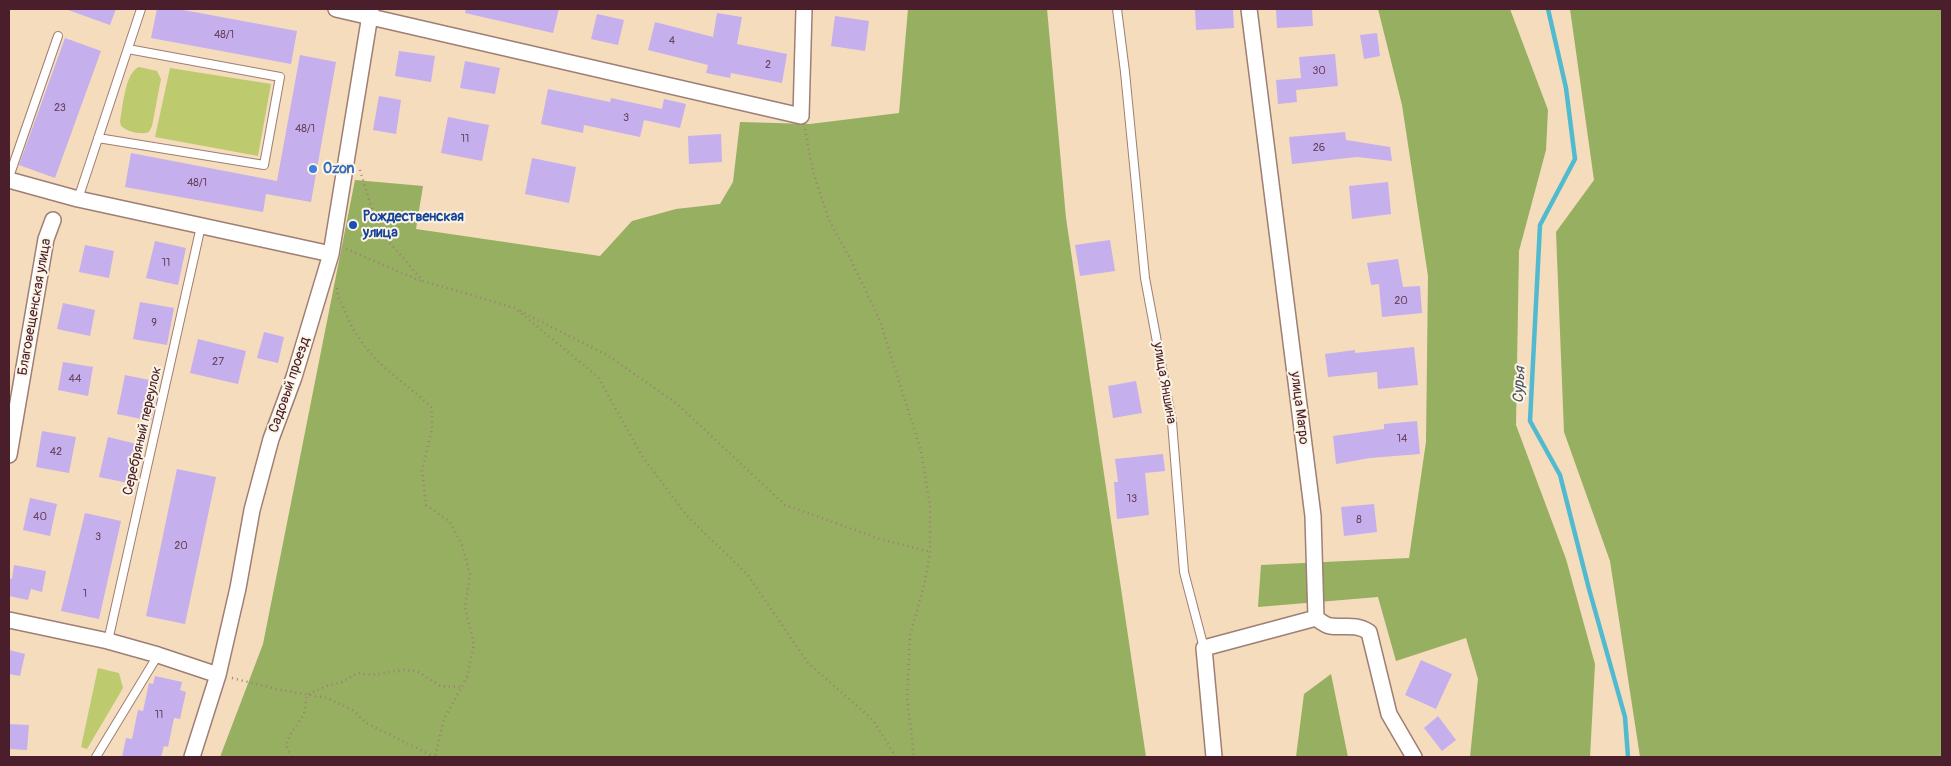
<!DOCTYPE html>
<html>
<head>
<meta charset="utf-8">
<style>
  body { margin:0 }
  #map { position:relative; width:1951px; height:766px; overflow:hidden; background:#f4dcbd; font-family:Pangolin,sans-serif }
  canvas { display:block }
  .frame { position:absolute; inset:0; border:10px solid #4a1f2b; pointer-events:none }
</style>
</head>
<body>
<div id="map">
<canvas width="1951" height="766"></canvas>
<div class="frame"></div>
</div>
<script>
const c = document.querySelector('canvas').getContext('2d');
c.lineJoin = 'round';
function paint(path, color) {
  c.fillStyle = color;
  c.fill(path, 'evenodd');
}
function stroke(path, color, width, dash) {
  c.strokeStyle = color;
  c.lineWidth = width;
  c.lineCap = dash ? 'butt' : 'round';
  c.setLineDash(dash || []);
  c.stroke(path);
}
function drawText(font, color, halo, rows, align = 'center') {
  c.font = font + ' Pangolin,sans-serif';
  c.lineWidth = 4;
  c.setLineDash([]);
  c.textBaseline = 'middle';
  c.strokeStyle = halo;
  c.fillStyle = color;
  for (const [text, x, y, turn = 0] of rows) {
    c.save();
    c.translate(x, y);
    c.rotate((+turn || 0) * Math.PI / 180);
    c.textAlign = isNaN(turn) ? turn : align;
    if (halo) c.strokeText(text, 0, 0);
    c.fillText(text, 0, 0);
    c.restore();
  }
}
const green = new Path2D(`
  M 139,67 L 157,71 L 161,79 L 152,126 L 149,132 C 140,135 128,132 121,126 L 120,121 C 123,107 125,72 139,67 Z
  M 170,68 L 271,84 L 258,156 L 155,137 Z
  M 98,668 L 119,673 L 123,688 L 87,749 L 81,747 Z`);
const forest = new Path2D(`
  M 908,9 L 1047,9 L 1066,218 L 1146,757 L 220,757 L 263,644 L 355,180 L 423,186 L 416,229 L 600,256 L 632,221 L 676,209 L 720,204 L 733,182 L 740,122 L 810,124 L 899,113 Z
  M 1378,9 L 1510,9 L 1548,110 L 1546,150 L 1519,251 L 1516,425 L 1566,559 L 1595,664 L 1590,757 L 1470,757 L 1478,679 L 1466,638 L 1396,661 L 1378,597 L 1258,607 L 1261,565 L 1409,558 L 1426,442 L 1428,276 L 1402,105 Z
  M 1570,9 L 1942,9 L 1942,757 L 1640,757 L 1610,561 L 1564,432 L 1556,232 L 1594,180 Z
  M 1331,674 L 1348,757 L 1296,757 L 1304,694 Z`);
const stream = new Path2D(`
  M 1548,9 L 1566,88 L 1575,159 L 1540,225 L 1530,421 L 1560,475 L 1589,589 L 1625,717 L 1628,757`);
const building = new Path2D(`
  M 69,9 L 116,9 L 110,25 L 68,10 Z
  M 157,9 L 178,9 L 297,31 L 291,64 L 151,38 Z
  M 466,9 L 559,9 L 553,33 L 465,13 Z
  M 1195,9 L 1233,9 L 1234,28 L 1196,30 Z
  M 1276,9 L 1312,9 L 1313,26 L 1277,28 Z
  M 717,13 L 742,17 L 737,44 L 787,54 L 782,83 L 731,73 L 730,78 L 706,73 L 708,65 L 648,50 L 655,22 L 713,37 Z
  M 597,14 L 624,20 L 618,45 L 591,39 Z
  M 835,16 L 869,21 L 865,51 L 831,46 Z
  M 1377,33 L 1380,56 L 1364,59 L 1360,35 Z
  M 65,38 L 101,51 L 55,178 L 19,165 Z
  M 399,51 L 435,56 L 431,82 L 395,76 Z
  M 1335,54 L 1338,86 L 1296,90 L 1297,102 L 1278,104 L 1276,80 L 1301,78 L 1299,57 Z
  M 300,55 L 336,62 L 311,202 L 266,194 L 263,212 L 125,187 L 131,153 L 277,181 Z
  M 465,61 L 500,68 L 495,94 L 460,88 Z
  M 548,89 L 610,102 L 611,98 L 662,109 L 664,99 L 686,104 L 680,128 L 644,120 L 640,137 L 584,125 L 583,133 L 541,124 Z
  M 379,96 L 401,100 L 396,134 L 373,130 Z
  M 448,117 L 489,125 L 482,161 L 441,153 Z
  M 1345,132 L 1346,140 L 1390,147 L 1392,161 L 1357,157 L 1292,164 L 1289,137 Z
  M 721,134 L 722,162 L 689,164 L 688,136 Z
  M 532,158 L 576,167 L 569,203 L 525,194 Z
  M 1388,182 L 1391,214 L 1352,219 L 1349,186 Z
  M 1110,240 L 1115,271 L 1080,276 L 1075,245 Z
  M 155,241 L 186,248 L 178,285 L 146,278 Z
  M 85,245 L 114,251 L 109,278 L 79,272 Z
  M 1398,259 L 1403,287 L 1420,286 L 1422,313 L 1382,317 L 1379,284 L 1371,285 L 1367,263 Z
  M 140,302 L 174,308 L 167,345 L 133,339 Z
  M 63,303 L 95,310 L 90,336 L 57,329 Z
  M 264,332 L 284,337 L 278,363 L 257,358 Z
  M 198,339 L 246,351 L 238,384 L 190,373 Z
  M 1414,347 L 1418,385 L 1378,389 L 1377,372 L 1328,377 L 1325,354 L 1355,350 L 1355,353 Z
  M 63,362 L 93,367 L 88,396 L 58,390 Z
  M 125,375 L 159,382 L 151,421 L 117,414 Z
  M 1136,381 L 1142,413 L 1113,418 L 1108,386 Z
  M 1417,421 L 1420,454 L 1370,458 L 1336,464 L 1333,436 L 1384,429 L 1384,424 Z
  M 42,431 L 76,437 L 69,473 L 36,467 Z
  M 108,437 L 141,445 L 133,484 L 99,477 Z
  M 1163,454 L 1165,471 L 1145,473 L 1149,515 L 1117,519 L 1114,482 L 1118,482 L 1115,459 Z
  M 177,469 L 216,477 L 185,624 L 146,616 Z
  M 30,498 L 57,504 L 50,536 L 23,530 Z
  M 1374,504 L 1377,532 L 1344,536 L 1341,507 Z
  M 85,513 L 121,521 L 99,619 L 61,611 Z
  M 14,565 L 46,571 L 42,592 L 31,589 L 28,600 L 9,596 L 9,578 L 12,579 Z
  M 9,650 L 25,654 L 20,676 L 9,674 Z
  M 1421,660 L 1452,674 L 1436,709 L 1405,695 Z
  M 155,676 L 182,682 L 180,690 L 186,692 L 180,719 L 174,718 L 168,747 L 164,746 L 161,757 L 122,757 L 126,738 L 132,739 L 138,710 L 143,711 L 149,683 L 153,684 Z
  M 1438,716 L 1456,740 L 1442,751 L 1424,728 Z
  M 9,724 L 29,725 L 27,750 L 9,749 Z`);
const path = new Path2D(`
  M 805,129 L 813,172 L 829,220 L 852,262 L 880,321 L 921,451 L 930,505 L 930,552 L 925,581 L 910,636 L 907,696 L 914,757
  M 360,170 L 378,229 L 423,281 L 515,308 L 598,377 L 642,456 L 687,516 L 747,574 L 808,663 L 873,720 L 896,757
  M 346,249 L 421,281
  M 337,288 L 338,296 C 345,310 351,328 361,341 C 379,368 409,385 432,408 L 432,429 L 422,471 L 426,505 L 450,522 L 462,545 L 470,574 L 465,608 L 474,644 L 467,677 L 444,719 L 435,757 L 436,757
  M 520,311 L 607,355 L 676,403 L 785,505 L 877,538 L 930,552
  M 232,678 L 276,689 L 327,698 L 354,711 L 366,723 L 435,757
  M 291,757 L 286,745 L 290,735 L 304,714 L 307,695 L 326,686 L 342,682 L 358,673 L 372,675 L 403,670 L 417,671 L 440,686 L 461,687`);
const lane = new Path2D(`
  M 1117,9 L 1125,72 L 1145,278 L 1172,422 L 1184,572 L 1204,648
  M 98,138 L 264,165 L 280,77 L 128,49
  M 9,177 L 58,36
  M 78,199 L 141,9
  M 108,641 L 201,226
  M 96,757 L 158,655`);
const street = new Path2D(`
  M 336,9 L 801,116 L 804,9
  M 1249,9 L 1313,516 L 1316,618 C 1320,621 1325,625 1330,626 C 1344,628 1355,623 1369,632 L 1389,714 L 1414,757
  M 9,180 L 78,199 L 331,254
  M 9,455 L 46,239 L 53,220
  M 9,620 L 108,641 L 158,655 L 218,675
  M 192,757 L 218,675 L 238,588 L 252,510 L 271,439 L 294,377 L 331,254 L 371,9
  M 1214,757 L 1204,648 L 1316,618`);
const markers = [
  [313,169,5,"#3f7fe0"],
  [353,225,5,"#1a4fb4"]
];
const numberNames = [
  ["48/1",224,35],
  ["4",672,41],
  ["2",768,65],
  ["30",1319,71],
  ["23",60,108],
  ["3",626,118],
  ["48/1",305,129],
  ["11",465,139],
  ["26",1319,148],
  ["48/1",197,183],
  ["11",166,263],
  ["20",1401,301],
  ["9",154,323],
  ["27",218,362],
  ["44",75,379],
  ["14",1402,439],
  ["42",56,452],
  ["13",1132,499],
  ["40",40,517],
  ["8",1359,520],
  ["3",98,537],
  ["20",181,546],
  ["1",85,594],
  ["11",159,715]
];
const shopNames = [
  ["Ozon",323,169]
];
const transitNames = [
  ["Рождественская",363,217],
  ["улица",363,233]
];
const streetNames = [
  ["Благовещенская улица",35,307,-80],
  ["улица Яншина",1164,383,80],
  ["Садовый проезд",290,385,-71],
  ["улица Магро",1299,408,83],
  ["Серебряный переулок",143,431,-77]
];
const waterNames = [
  ["Сурья",1520,385,-87]
];
paint(green, '#bdcb6e');
paint(forest, '#96af61');
stroke(stream, '#52bacf', 4.5);
paint(building, '#c6afed');
stroke(lane, '#9f7e74', 10);
stroke(street, '#9f7e74', 18);
stroke(path, '#9f7e74', 2.5, [1, 4]);
stroke(lane, '#fff', 8);
stroke(street, '#fff', 15);
for (const [x, y, r, color] of markers) {
  const dot = new Path2D();
  dot.arc(x, y, r, 0, 2 * Math.PI);
  c.fillStyle = color;
  c.fill(dot);
  stroke(dot, '#fcf5e5', 2);
}
drawText('11px', '#69435c', null, numberNames);
drawText('bold 14px', '#366cbe', '#fcf5e5', shopNames, 'left');
drawText('bold 14px', '#164399', '#fcf5e5', transitNames, 'left');
drawText('14px', '#4a1f2b', '#fcf5e5', streetNames);
drawText('italic 15px', '#4d5564', '#fcf5e5', waterNames);
</script>
</body>
</html>
